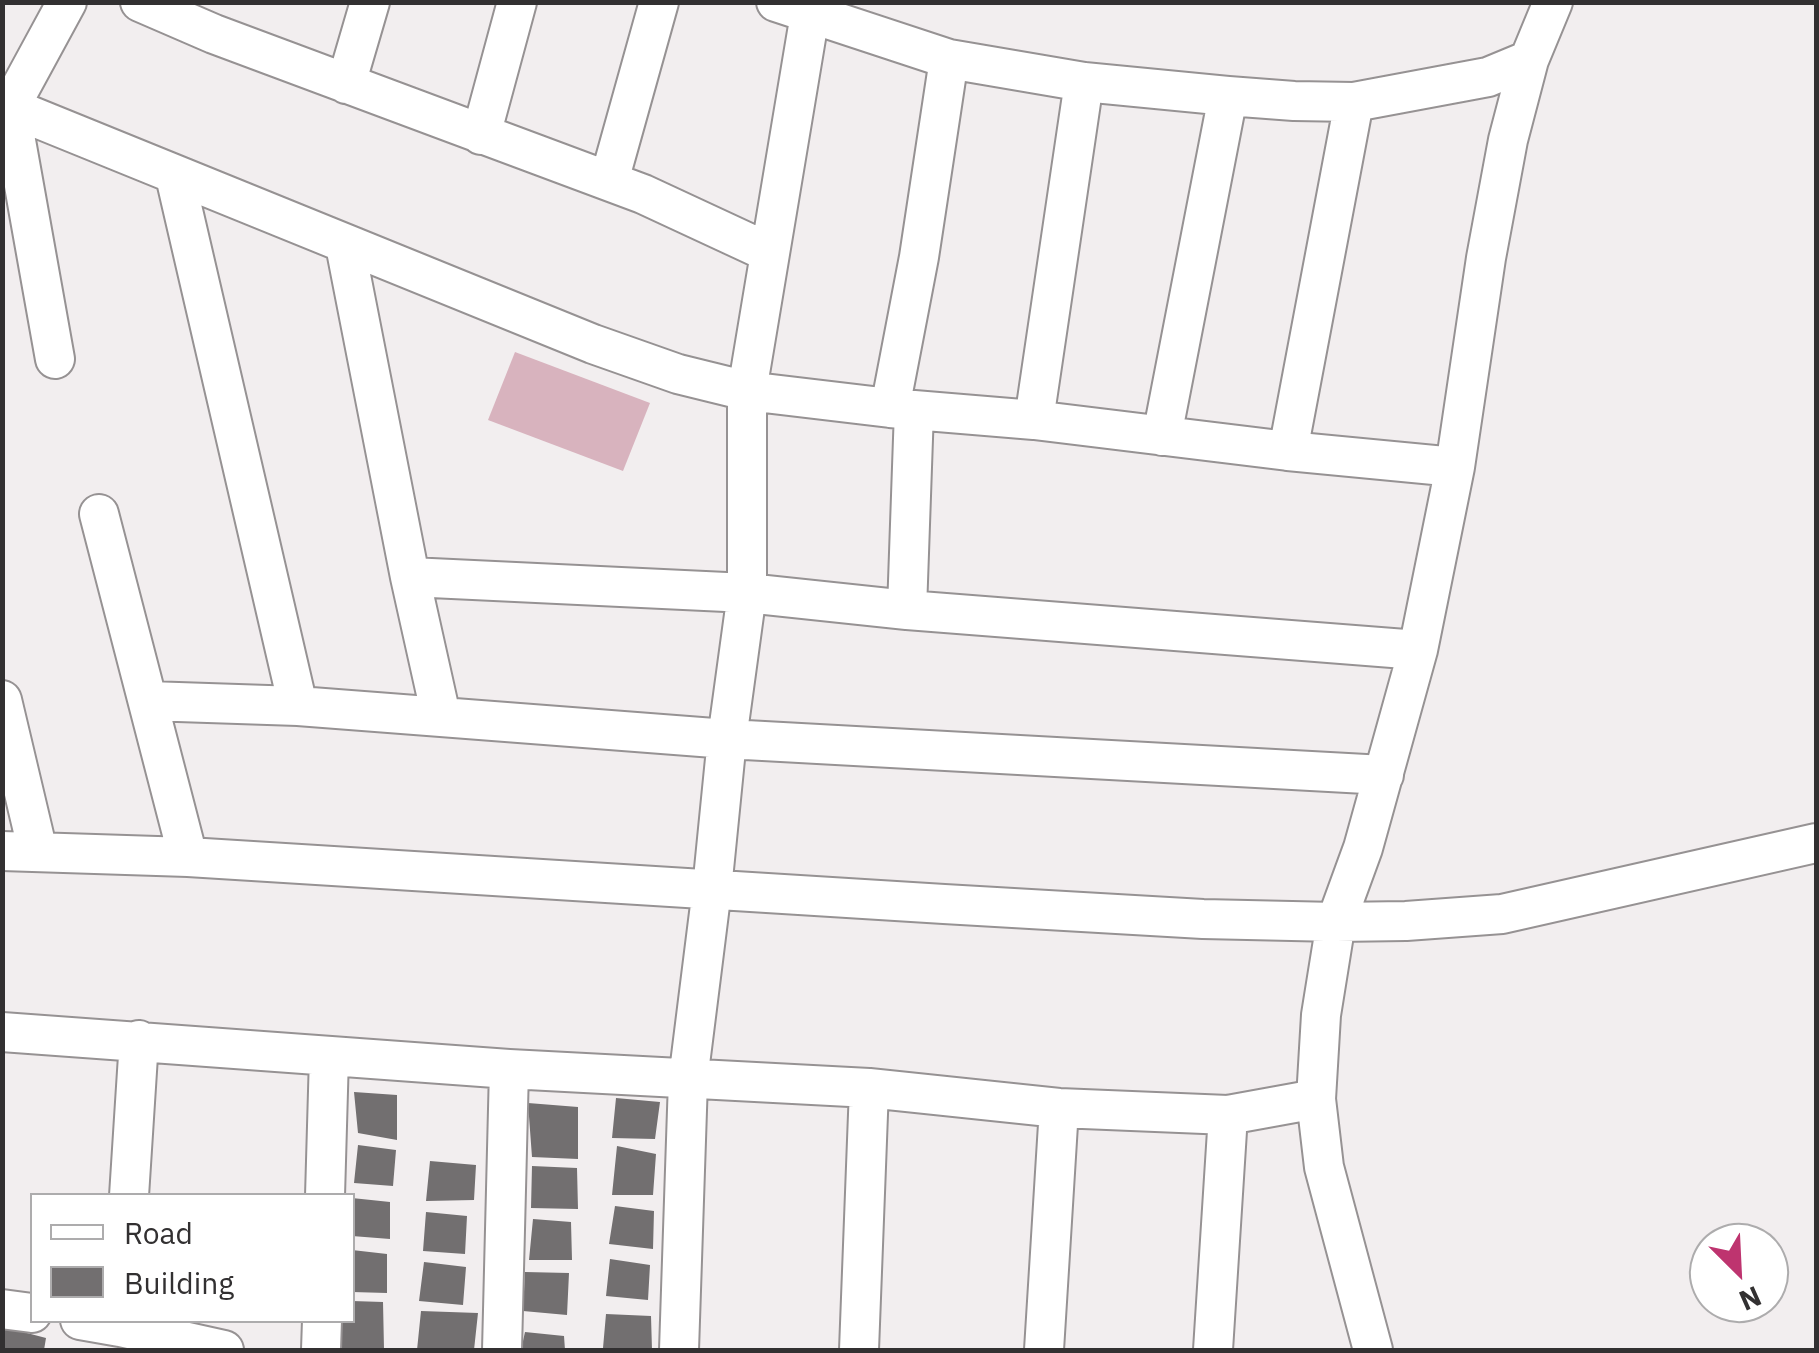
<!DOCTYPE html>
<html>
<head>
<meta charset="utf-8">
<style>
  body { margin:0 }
  #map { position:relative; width:1819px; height:1353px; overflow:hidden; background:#f2eeef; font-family:"IBM Plex Sans",sans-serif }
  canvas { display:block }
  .frame { position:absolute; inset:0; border:5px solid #323031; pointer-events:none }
  .legend { position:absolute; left:30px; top:1193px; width:325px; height:130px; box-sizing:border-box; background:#fff; border:2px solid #adacad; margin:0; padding:12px 18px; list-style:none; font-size:30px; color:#323031 }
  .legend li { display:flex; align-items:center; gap:20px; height:50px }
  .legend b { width:50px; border:2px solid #adacad }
  .north { position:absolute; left:1689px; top:1223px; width:100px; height:100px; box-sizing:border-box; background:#fff; border:2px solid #adacad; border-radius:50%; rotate:156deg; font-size:28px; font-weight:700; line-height:40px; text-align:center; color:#323031 }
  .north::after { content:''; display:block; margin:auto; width:35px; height:45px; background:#be346f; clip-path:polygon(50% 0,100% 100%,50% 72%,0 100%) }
</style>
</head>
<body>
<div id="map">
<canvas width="1819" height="1353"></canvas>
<div class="frame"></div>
<ul class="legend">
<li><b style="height:12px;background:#fff"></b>Road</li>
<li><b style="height:28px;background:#726f70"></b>Building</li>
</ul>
<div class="north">N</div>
</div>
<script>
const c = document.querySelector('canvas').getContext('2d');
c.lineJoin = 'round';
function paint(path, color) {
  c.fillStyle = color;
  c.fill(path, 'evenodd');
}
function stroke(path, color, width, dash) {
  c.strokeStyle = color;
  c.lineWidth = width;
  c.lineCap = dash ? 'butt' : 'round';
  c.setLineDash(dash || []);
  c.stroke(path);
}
const green = new Path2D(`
  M 515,352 L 650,403 L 623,471 L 488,420 Z`);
const building = new Path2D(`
  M 354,1092 L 397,1095 L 397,1140 L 358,1133 Z
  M 616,1098 L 660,1102 L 655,1139 L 612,1138 Z
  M 528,1103 L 578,1107 L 578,1159 L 532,1157 Z
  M 358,1145 L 396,1150 L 393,1186 L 354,1183 Z
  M 617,1146 L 656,1154 L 653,1195 L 612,1195 Z
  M 430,1161 L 476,1165 L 474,1200 L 426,1201 Z
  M 532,1166 L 577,1168 L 578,1209 L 531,1208 Z
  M 352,1198 L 390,1202 L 390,1239 L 352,1236 Z
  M 615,1206 L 654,1211 L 653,1249 L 609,1244 Z
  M 426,1212 L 467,1216 L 465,1254 L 423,1251 Z
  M 533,1219 L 571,1222 L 572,1260 L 529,1260 Z
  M 352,1250 L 387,1254 L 387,1293 L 352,1292 Z
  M 610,1259 L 650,1265 L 648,1300 L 606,1296 Z
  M 424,1262 L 466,1267 L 463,1305 L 419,1301 Z
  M 525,1272 L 569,1273 L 567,1315 L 523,1311 Z
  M 352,1301 L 383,1302 L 384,1349 L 337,1348 L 338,1320 L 352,1320 Z
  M 421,1311 L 478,1313 L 474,1350 L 417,1350 Z
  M 606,1314 L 651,1316 L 652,1350 L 603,1348 Z
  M 4,1327 L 46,1338 L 44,1350 L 2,1350 Z
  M 525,1332 L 564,1336 L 565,1350 L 521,1350 Z`);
const minor = new Path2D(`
  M 140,2 L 214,34 L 643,194 L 770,253
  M 776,2 L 949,59 L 1084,82 L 1228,96 L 1294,101 L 1354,102 L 1488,77 L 1529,60
  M 346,84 L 370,2
  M 2,104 L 593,344 L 678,374 L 747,391 L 890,408 L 1034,420 L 1288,451 L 1455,467
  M 481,135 L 517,2
  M 175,176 L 298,706
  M 609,181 L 659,2
  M 345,245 L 410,577 L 441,716
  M 55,359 L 10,107 L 67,2
  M 890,408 L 919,257 L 949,59
  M 1034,420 L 1084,82
  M 1162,436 L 1228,96
  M 1288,451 L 1354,102
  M 99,514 L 188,857
  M 410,577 L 747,593 L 907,610 L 1418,650
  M 907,610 L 914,410
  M 2,700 L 38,852
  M 148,701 L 298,706 L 727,739 L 1384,775
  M 2,851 L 188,857 L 944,904 L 1203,919 L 1336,922 L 1406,921 L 1502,914 L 1816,843
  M 2,1032 L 509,1069 L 869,1088 L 1059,1108 L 1228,1115 L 1316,1099
  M 129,1196 L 139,1040
  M 325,1196 L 329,1056
  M 2,1309 L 32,1313
  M 80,1320 L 120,1327 L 224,1350
  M 321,1350 L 322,1320
  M 502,1350 L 509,1069
  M 679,1350 L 688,1080 L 712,889 L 727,739 L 747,593 L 747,391 L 810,14
  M 859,1350 L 869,1088
  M 1044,1350 L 1059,1108
  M 1213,1350 L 1228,1115
  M 1373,1350 L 1324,1167 L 1316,1099 L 1321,1015 L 1336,922 L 1363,848 L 1418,650 L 1455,467 L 1486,258 L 1508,140 L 1529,60 L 1553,2`);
paint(green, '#d8b3be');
paint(building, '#726f70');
stroke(minor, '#969293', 42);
stroke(minor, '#fff', 38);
</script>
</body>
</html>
